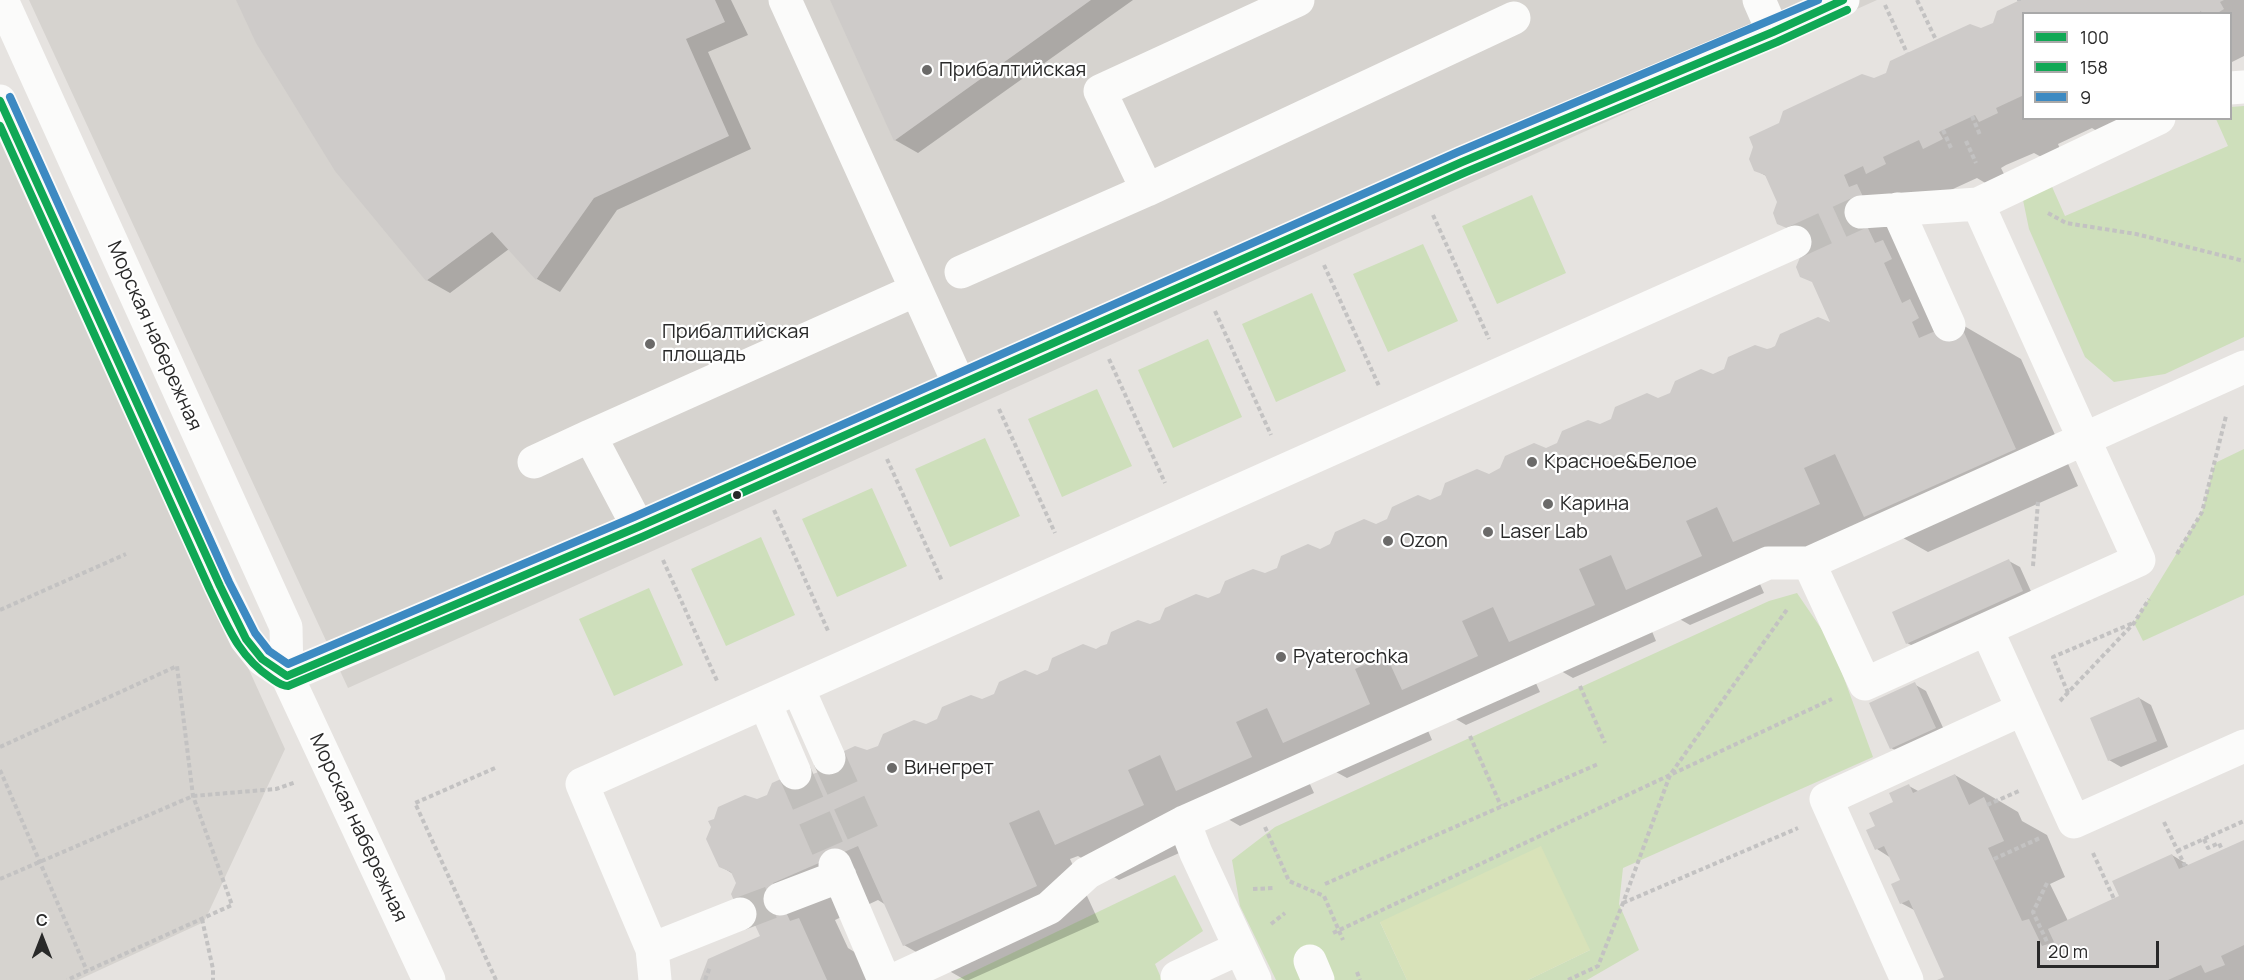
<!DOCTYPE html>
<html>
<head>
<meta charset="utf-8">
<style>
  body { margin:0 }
  #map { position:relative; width:2244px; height:980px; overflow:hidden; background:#e6e3e0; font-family:Manrope,sans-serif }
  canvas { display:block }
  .legend { position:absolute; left:2022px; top:12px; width:210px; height:108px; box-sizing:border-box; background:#fff; border:2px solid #a9a9a9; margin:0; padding:8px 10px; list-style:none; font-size:18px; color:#292929 }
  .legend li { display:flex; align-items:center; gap:12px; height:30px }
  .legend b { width:30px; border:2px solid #a9a9a9 }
  .north { position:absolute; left:12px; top:908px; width:60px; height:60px; -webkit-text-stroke:4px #fff; paint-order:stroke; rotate:0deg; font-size:16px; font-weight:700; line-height:24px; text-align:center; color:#292929 }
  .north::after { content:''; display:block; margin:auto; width:21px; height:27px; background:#292929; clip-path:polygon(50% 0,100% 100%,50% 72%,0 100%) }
  .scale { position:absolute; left:2037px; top:941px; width:122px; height:27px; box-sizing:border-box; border:3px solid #292929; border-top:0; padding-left:8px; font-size:18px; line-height:21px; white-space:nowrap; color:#292929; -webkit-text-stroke:4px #fff; paint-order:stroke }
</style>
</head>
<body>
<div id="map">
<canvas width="2244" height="980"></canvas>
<ul class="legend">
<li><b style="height:8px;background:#10a855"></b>100</li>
<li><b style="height:8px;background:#10a855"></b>158</li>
<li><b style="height:8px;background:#3d8ac2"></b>9</li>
</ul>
<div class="north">С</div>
<div class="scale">20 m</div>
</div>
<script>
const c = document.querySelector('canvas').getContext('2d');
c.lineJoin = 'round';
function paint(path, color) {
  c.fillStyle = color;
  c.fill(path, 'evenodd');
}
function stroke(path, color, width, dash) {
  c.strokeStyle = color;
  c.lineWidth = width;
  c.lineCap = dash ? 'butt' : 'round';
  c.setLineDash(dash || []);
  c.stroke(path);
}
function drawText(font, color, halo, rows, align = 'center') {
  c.font = font + ' Manrope,sans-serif';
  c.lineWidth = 4.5;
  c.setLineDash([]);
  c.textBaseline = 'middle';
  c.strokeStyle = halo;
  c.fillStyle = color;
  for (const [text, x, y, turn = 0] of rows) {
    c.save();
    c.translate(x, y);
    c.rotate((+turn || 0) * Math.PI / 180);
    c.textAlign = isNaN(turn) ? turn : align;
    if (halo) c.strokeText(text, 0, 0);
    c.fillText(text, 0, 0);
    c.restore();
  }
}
const green = new Path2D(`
  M 2244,106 L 2244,337 L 2165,374 L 2114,382 L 2085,357 L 2029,229 L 2023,200 L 2049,180 L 2065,216 L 2228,146 L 2216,119 L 2230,118 L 2231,107 Z
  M 1532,195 L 1566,273 L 1497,304 L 1462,226 Z
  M 1423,244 L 1458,321 L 1388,352 L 1353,274 Z
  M 1312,293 L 1346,371 L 1276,402 L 1242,324 Z
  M 1208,339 L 1242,417 L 1173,448 L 1138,370 Z
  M 1097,389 L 1132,466 L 1062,497 L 1028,419 Z
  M 985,438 L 1020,516 L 950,547 L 915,469 Z
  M 2244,449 L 2244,595 L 2143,641 L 2134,623 L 2202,512 L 2215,463 Z
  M 872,488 L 907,566 L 837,597 L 802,519 Z
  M 761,537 L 795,615 L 726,646 L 691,569 Z
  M 649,588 L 683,665 L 614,696 L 579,619 Z
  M 1797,593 L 1831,643 L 1873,757 L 1623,868 L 1619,904 L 1639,950 L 1587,980 L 1528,980 L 1590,950 L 1380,922 L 1407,980 L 1276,980 L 1240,906 L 1232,860 L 1275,827 L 1769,601 Z
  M 1175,875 L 1203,931 L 1155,964 L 1162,980 L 956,980 Z`);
const pitch = new Path2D(`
  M 1541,846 L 1590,950 L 1528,980 L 1407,980 L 1380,922 Z`);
const plaza = new Path2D(`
  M 29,0 L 1877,0 L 348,688 Z
  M 0,122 L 285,749 L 204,922 L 78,980 L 0,980 Z`);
const shadow = new Path2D(`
  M 238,0 L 731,0 L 748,35 L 708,52 L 751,149 L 617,210 L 560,292 L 537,279 L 509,249 L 450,293 L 427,280 Z
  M 831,0 L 1133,0 L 918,153 L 895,140 Z
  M 2024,0 L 2244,0 L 2244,56 L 2230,63 L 2230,14 L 2024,14 L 2024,118 L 2115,118 L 2118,124 L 2100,133 L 2092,128 L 2058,144 L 2060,149 L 2043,158 L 2034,153 L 2006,165 L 2001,168 L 2005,176 L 1987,184 L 1977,178 L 1905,211 L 1959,323 L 2021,359 L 2078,486 L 1928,552 L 1873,521 L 1882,540 L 1748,557 L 1764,593 L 1690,625 L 1648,601 L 1641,605 L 1656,641 L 1573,678 L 1532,654 L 1524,657 L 1540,692 L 1466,725 L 1425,701 L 1417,705 L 1432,740 L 1347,778 L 1305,755 L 1298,758 L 1314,793 L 1240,826 L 1199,802 L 1206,841 L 1119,880 L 1078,856 L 1070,859 L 1099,922 L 969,980 L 965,980 L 904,945 L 886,905 L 878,900 L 835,920 L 848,948 L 861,956 L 872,980 L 701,980 L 762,936 L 758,927 L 744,920 L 737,883 L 733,874 L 720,866 L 757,801 L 1767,351 L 1833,324 L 1768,177 L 1755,170 L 1874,80 L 1994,24 Z
  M 2009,561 L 2020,567 L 2034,598 L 1919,649 L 1907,643 Z
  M 1914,684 L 1926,691 L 1946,734 L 1903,754 L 1891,748 Z
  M 2139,698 L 2151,705 L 2168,747 L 2121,767 L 2109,760 Z
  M 1955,775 L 2018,812 L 2022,821 L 2047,835 L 2065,877 L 2050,884 L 2068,921 L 2121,897 L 2172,855 L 2190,866 L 2244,842 L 2244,980 L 1941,980 L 1946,978 L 1916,911 L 1901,903 L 1902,881 L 1891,858 L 1877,849 L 1877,827 L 1909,786 L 1920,792 Z`);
const building = new Path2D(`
  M 236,0 L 715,0 L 725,22 L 686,39 L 729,136 L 594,198 L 536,280 L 492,232 L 426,281 L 335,171 L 256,43 Z
  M 830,0 L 1091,0 L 894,141 Z
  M 2020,0 L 2224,0 L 2220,2 L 2224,9 L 2216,14 L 2202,14 L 2201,11 L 2197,14 L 2024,14 L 2024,95 L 1996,108 L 1998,113 L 1979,122 L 1975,115 L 1943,130 L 1939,132 L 1943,139 L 1923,149 L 1919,140 L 1883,157 L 1886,164 L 1866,174 L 1863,166 L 1844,175 L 1849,187 L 1857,184 L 1866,203 L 1858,207 L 1875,243 L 1883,240 L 1892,259 L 1884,263 L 1902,303 L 1910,299 L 1919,318 L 1912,322 L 1919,338 L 1959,321 L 2016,449 L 1864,517 L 1835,454 L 1804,468 L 1820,504 L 1733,542 L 1717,507 L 1702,514 L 1686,521 L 1702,556 L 1626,590 L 1611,555 L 1579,569 L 1595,605 L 1509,642 L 1493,607 L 1462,621 L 1478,656 L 1402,690 L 1386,655 L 1355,669 L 1370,704 L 1283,743 L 1267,708 L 1236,722 L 1252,757 L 1176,791 L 1160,755 L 1128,770 L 1144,805 L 1055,845 L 1039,810 L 1009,823 L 1037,886 L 903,946 L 858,846 L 773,883 L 790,921 L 799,918 L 827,980 L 700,980 L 708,959 L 760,936 L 755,925 L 743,921 L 731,894 L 736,883 L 731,872 L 719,867 L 706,839 L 711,827 L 708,821 L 714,819 L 718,807 L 745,795 L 757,799 L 767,795 L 772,783 L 801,770 L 813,774 L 824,770 L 829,758 L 855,746 L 867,750 L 878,746 L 883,734 L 914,720 L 926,724 L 937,719 L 942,707 L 971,695 L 982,699 L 994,694 L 999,682 L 1025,670 L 1037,675 L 1048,670 L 1052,658 L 1083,644 L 1096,649 L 1101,646 L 1107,644 L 1111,632 L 1138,620 L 1150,624 L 1160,620 L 1165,608 L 1196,594 L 1208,598 L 1220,593 L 1225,581 L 1253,569 L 1265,573 L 1277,568 L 1281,556 L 1308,544 L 1320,549 L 1330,544 L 1335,532 L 1364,519 L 1376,524 L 1387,519 L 1392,507 L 1418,495 L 1430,500 L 1441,495 L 1445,483 L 1477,469 L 1489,474 L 1500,468 L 1505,456 L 1534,443 L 1546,448 L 1557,443 L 1562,431 L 1588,420 L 1600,424 L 1611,419 L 1615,407 L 1647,393 L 1658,398 L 1670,393 L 1675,381 L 1701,369 L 1713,374 L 1724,369 L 1728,357 L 1755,345 L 1767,349 L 1771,348 L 1775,346 L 1780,334 L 1818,317 L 1830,322 L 1812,282 L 1800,277 L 1796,267 L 1801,255 L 1789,229 L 1777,224 L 1773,213 L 1777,202 L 1765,175 L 1754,171 L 1749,159 L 1753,147 L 1749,137 L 1779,123 L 1783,111 L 1862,74 L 1874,78 L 1886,73 L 1890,61 L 1907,53 L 1970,24 L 1981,28 L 1993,23 L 1997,11 Z
  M 2009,559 L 2023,591 L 1906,644 L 1892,612 Z
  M 1915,682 L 1936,728 L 1890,749 L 1869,703 Z
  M 2139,697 L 2157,741 L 2108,761 L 2090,718 Z
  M 1955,774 L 1969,805 L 1984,797 L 2004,841 L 1988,848 L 2022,921 L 2029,919 L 2042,946 L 2054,942 L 2048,929 L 2119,896 L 2112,881 L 2172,854 L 2179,869 L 2244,840 L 2244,945 L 2221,956 L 2225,965 L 2205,973 L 2201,965 L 2168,980 L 1937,980 L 1944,977 L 1909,900 L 1900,904 L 1891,884 L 1900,880 L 1884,846 L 1875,850 L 1866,830 L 1875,826 L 1869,813 L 1893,802 L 1889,793 L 1909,784 L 1913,793 Z`);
const minorTunnel = new Path2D(`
  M 1795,242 L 1861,212
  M 829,758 L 867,842
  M 795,773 L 835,865
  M 740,914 L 780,899`);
const path = new Path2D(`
  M 1917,0 L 1936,40
  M 2019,0 L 2019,1
  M 1885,5 L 1907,53
  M 2197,13 L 2197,14
  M 1972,116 L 1980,135
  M 1943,130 L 1951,148
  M 1966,141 L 1976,163
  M 2048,213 L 2066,223 L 2136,234 L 2244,261
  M 1433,215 L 1489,339
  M 1324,265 L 1379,386
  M 1215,311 L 1271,435
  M 1109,359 L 1165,483
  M 999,409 L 1055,533
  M 887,459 L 942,581
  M 774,510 L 829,633
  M 2177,554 L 2202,512 L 2226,416
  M 663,560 L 718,683
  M 2033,566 L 2038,502
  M 0,610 L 126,554
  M 1580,686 L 1605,743
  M 2068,693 L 2053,657 L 2133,623
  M 2060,701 L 2134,623 L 2149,599
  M 1470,736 L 1501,806
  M 0,747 L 177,666 L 193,796 L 232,905 L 67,980
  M 495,768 L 415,803 L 496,980
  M 0,770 L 87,971
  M 1987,805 L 2019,791
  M 2164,822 L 2185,866
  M 1265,827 L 1289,881 L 1324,896 L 1343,940
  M 2204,839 L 2208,848 L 2219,843 L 2222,850
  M 2177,851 L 2244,821
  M 2093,853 L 2114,899
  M 1994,859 L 2040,838
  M 0,879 L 193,796 L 276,789 L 296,782
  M 2047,883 L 2033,912 L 2048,944
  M 1325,884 L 1598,764
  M 1253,889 L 1274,888
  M 1623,903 L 1798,828
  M 202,919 L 213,969 L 213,980
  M 1271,924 L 1285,913
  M 1333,933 L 1832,699
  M 1357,972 L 1360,980
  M 705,980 L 710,967
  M 1568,980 L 1598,966 L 1623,903 L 1670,775 L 1788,608`);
const minor = new Path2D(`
  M 2,0 L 286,627 L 287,676 L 429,980
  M 785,0 L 959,384
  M 1298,0 L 1100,91 L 1147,190 L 1514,18
  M 1759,0 L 1773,32
  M 2230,88 L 2244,87
  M 0,101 L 220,586 L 246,639 L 262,659 L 287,676
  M 1897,209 L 1949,325
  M 1861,212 L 1978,204
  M 961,272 L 1147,190
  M 534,462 L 590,436
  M 638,527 L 590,436 L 916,290
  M 1809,563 L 1865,684 L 2139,560 L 2084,439 L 2244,367
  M 1987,630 L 2074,822 L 2244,746
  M 287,676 L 638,527 L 1462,162 L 1773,32 L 1843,0
  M 798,688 L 829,758
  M 765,703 L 795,773
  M 1184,822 L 1196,853 L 1255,980
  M 835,865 L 884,980
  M 780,899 L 840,876
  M 652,949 L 740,914
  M 1310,961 L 1318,980
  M 1177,977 L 1240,948
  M 655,980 L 652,949 L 582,784 L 1795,242
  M 894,980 L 1049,908 L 1087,873 L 1184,822 L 1768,563 L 1809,563 L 2084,439 L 1978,204 L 2159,118
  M 1907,980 L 1826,799 L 2023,709`);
const bus1 = new Path2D(`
  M 0,101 L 220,586 L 246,639 L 262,659 L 287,676 L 638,527 L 1462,162 L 1773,32 L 1843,0`);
const bus2 = new Path2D(`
  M 0,126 L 210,590 C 227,625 238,656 271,678 C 277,682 281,686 288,686 L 642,537 L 1466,172 L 1777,42 L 1847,10`);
const bus3 = new Path2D(`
  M 10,97 L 229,582 L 255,633 L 269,651 L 288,664 L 634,517 L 1458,152 L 1818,0`);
const markers = [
  [927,70,6,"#6b6a69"],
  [650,344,6,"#6b6a69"],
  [1532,462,6,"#6b6a69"],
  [737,495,5,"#292929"],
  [1548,504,6,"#6b6a69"],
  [1488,532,6,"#6b6a69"],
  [1388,541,6,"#6b6a69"],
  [1281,657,6,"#6b6a69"],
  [892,768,6,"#6b6a69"]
];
const poiNames = [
  ["Прибалтийская",939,70],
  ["Прибалтийская",662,332],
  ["площадь",662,355],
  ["Красное&Белое",1544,462],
  ["Карина",1560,504],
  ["Laser Lab",1500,532],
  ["Ozon",1400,541],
  ["Pyaterochka",1293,657],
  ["Винегрет",904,768]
];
const streetNames = [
  ["Морская набережная",154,336,66],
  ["Морская набережная",358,828,65]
];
paint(green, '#cedfbb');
paint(pitch, '#d8e2b9');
paint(plaza, '#d6d3cf');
paint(shadow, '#0003');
paint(building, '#cecbc9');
stroke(minorTunnel, '#c0bebb', 33, [33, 16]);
stroke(path, '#c3c2c2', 4, [4.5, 3]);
stroke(minor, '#fbfbfa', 33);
stroke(bus1, '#10a855', 8);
stroke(bus2, '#10a855', 8);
stroke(bus3, '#3d8ac2', 8);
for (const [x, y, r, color] of markers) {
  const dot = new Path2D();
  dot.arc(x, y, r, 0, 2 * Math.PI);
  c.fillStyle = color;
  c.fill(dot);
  stroke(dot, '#fff', 2);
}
drawText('20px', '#292929', '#fff', poiNames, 'left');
drawText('20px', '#292929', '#fff', streetNames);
</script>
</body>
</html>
